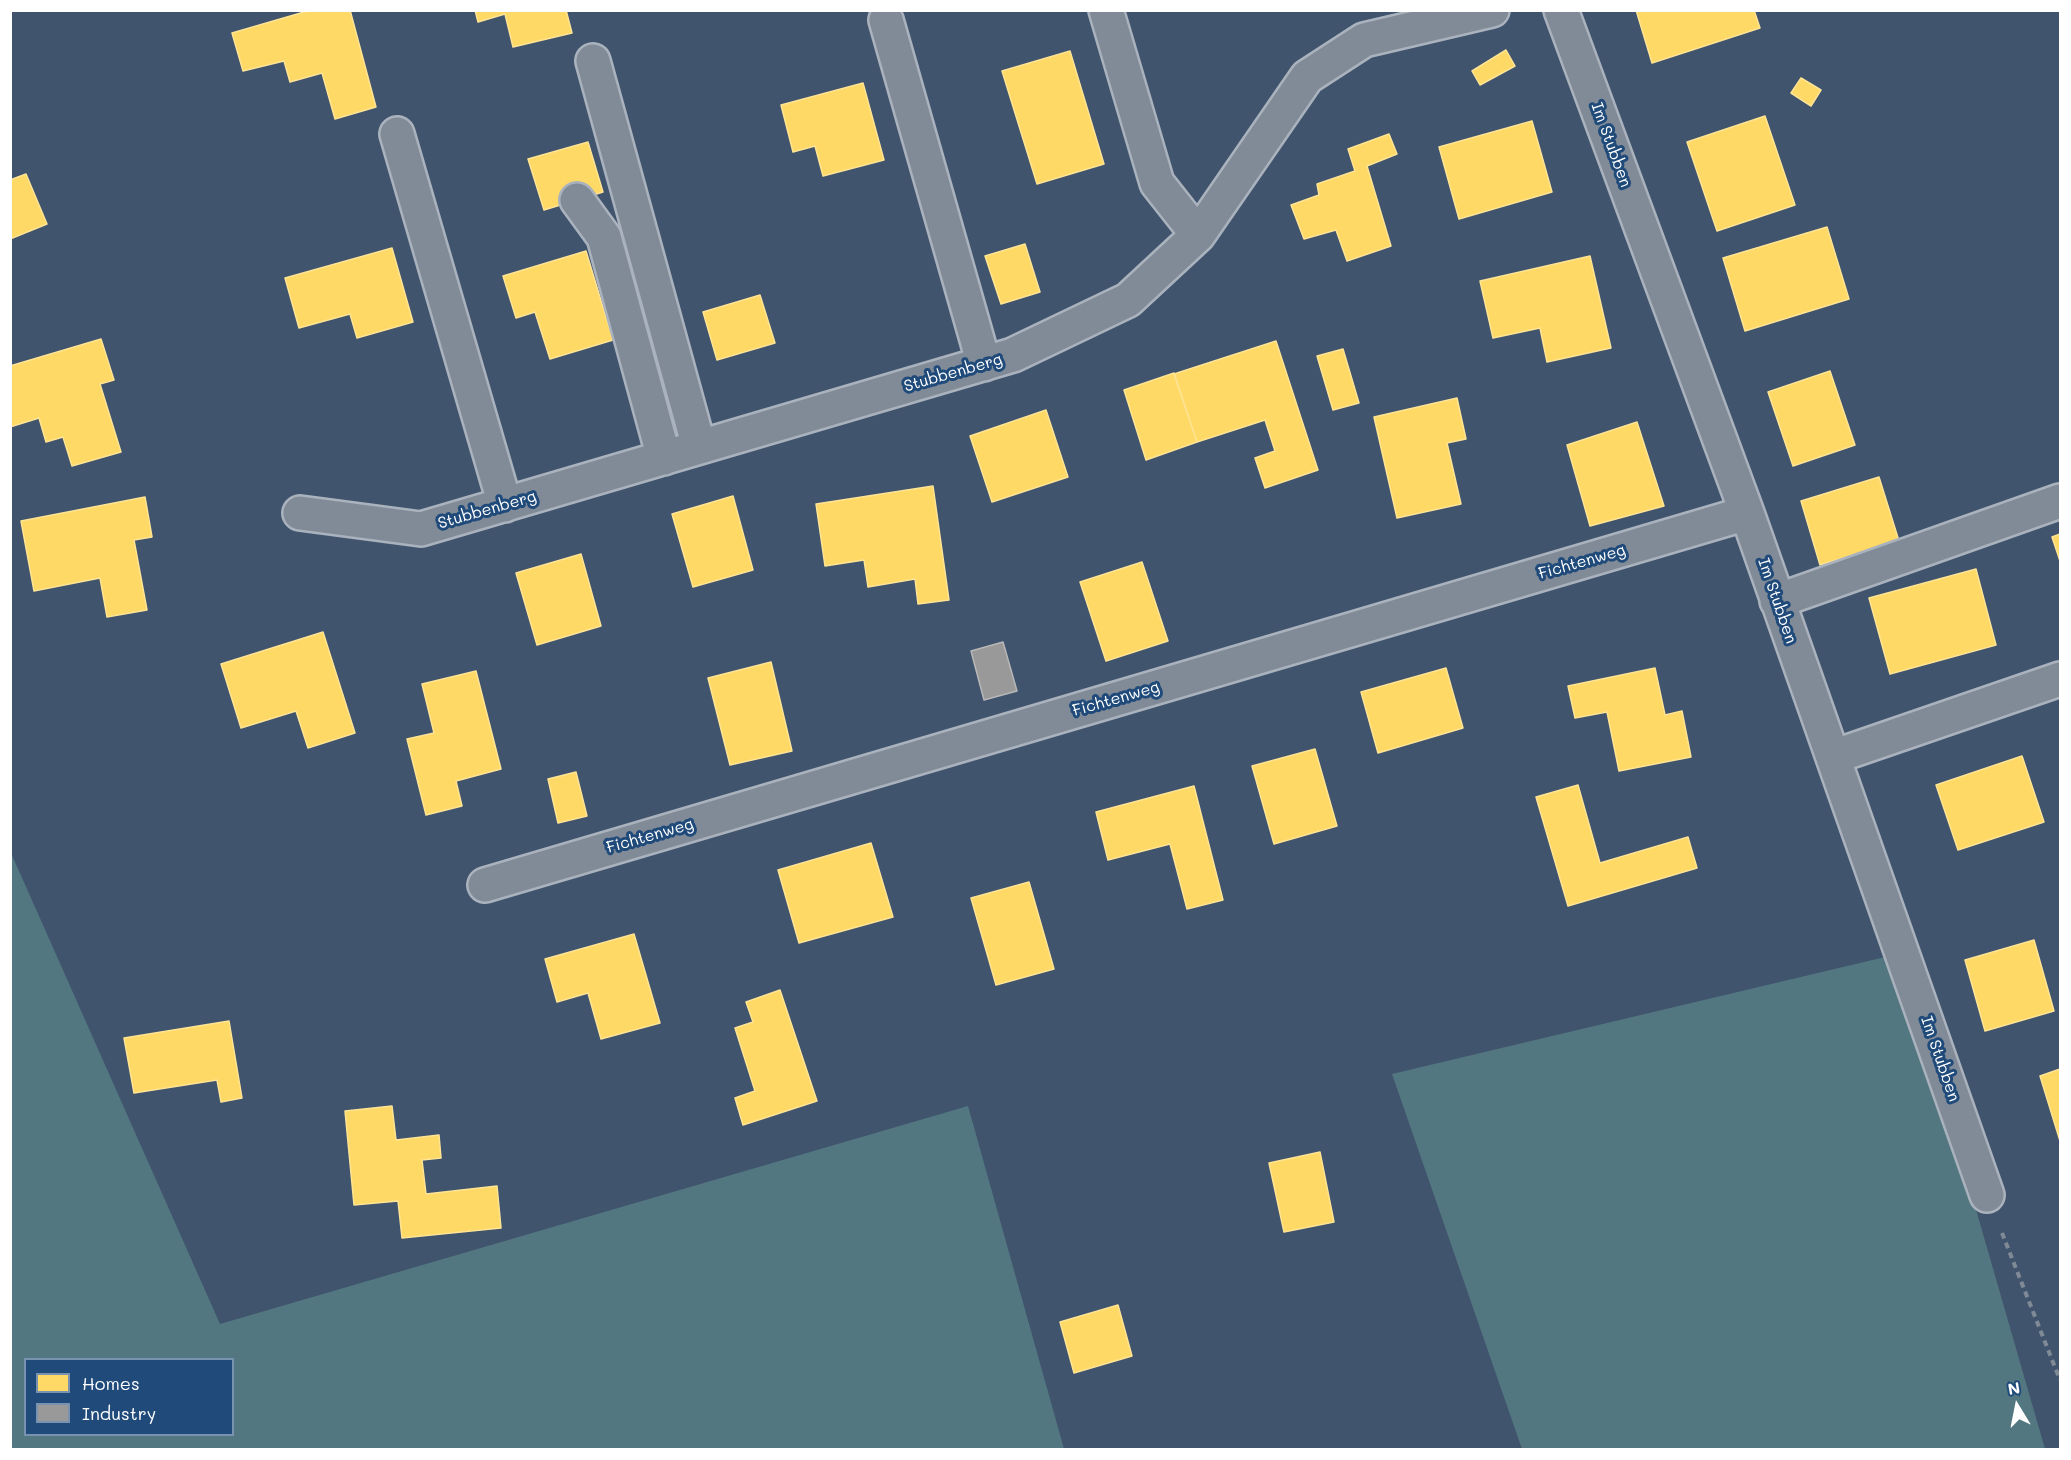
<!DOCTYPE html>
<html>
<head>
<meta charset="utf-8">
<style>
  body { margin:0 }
  #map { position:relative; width:2071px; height:1460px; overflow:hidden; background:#40546d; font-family:Mali,sans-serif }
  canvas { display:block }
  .frame { position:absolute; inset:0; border:12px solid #fff; pointer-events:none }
  .legend { position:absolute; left:24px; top:1358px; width:210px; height:78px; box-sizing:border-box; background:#1f4a7a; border:2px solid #7992af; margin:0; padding:8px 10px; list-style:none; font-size:18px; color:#fff }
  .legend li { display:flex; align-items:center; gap:12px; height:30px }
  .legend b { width:30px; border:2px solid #7992af }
  .north { position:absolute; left:1987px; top:1376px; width:60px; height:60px; -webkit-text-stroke:4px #1f4a7a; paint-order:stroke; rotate:350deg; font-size:16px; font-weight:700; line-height:24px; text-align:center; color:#fff }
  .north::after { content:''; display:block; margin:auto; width:21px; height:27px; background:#fff; clip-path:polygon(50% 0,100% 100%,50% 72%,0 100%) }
</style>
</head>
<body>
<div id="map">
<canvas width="2071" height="1460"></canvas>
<div class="frame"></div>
<ul class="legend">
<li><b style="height:16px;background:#ffd966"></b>Homes</li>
<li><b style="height:16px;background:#999"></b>Industry</li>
</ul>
<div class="north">N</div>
</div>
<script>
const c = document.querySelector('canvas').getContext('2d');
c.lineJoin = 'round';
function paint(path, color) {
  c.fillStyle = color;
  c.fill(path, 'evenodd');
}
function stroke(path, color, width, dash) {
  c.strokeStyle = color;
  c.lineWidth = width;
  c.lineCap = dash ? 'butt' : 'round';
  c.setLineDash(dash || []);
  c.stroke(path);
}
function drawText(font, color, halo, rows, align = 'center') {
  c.font = font + ' Mali,sans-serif';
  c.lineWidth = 6;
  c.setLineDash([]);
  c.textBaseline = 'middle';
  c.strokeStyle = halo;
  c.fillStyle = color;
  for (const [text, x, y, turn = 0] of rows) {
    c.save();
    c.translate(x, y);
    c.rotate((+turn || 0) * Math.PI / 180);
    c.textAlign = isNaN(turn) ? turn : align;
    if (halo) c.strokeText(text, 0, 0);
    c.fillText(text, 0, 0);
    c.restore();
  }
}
const green = new Path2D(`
  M 11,853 L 220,1324 L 968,1106 L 1064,1449 L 11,1449 ZM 26,1360 L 232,1360 L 232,1434 L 26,1434 Z
  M 1902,953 L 2045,1449 L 1522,1449 L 1392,1074 Z`);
const homes = new Path2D(`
  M 311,10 L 350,10 L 376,107 L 335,119 L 322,73 L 290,82 L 284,61 L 243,71 L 232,33 Z
  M 475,10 L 566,10 L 572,33 L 513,47 L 505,14 L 478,22 Z
  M 1636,10 L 1754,10 L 1760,28 L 1652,63 Z
  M 1506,50 L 1515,66 L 1480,85 L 1472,71 Z
  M 1070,51 L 1104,164 L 1037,184 L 1002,71 Z
  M 1801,78 L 1821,90 L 1811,106 L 1791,93 Z
  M 863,83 L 884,160 L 823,176 L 815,146 L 793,152 L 781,105 Z
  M 1765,116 L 1795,205 L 1717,231 L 1687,142 Z
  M 1532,121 L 1552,192 L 1459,219 L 1439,147 Z
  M 1389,134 L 1397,154 L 1367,166 L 1391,246 L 1347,261 L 1336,230 L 1304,239 L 1291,205 L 1319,195 L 1317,184 L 1355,171 L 1348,149 Z
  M 588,142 L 603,192 L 544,210 L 528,159 Z
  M 26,174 L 47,224 L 10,239 L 10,180 Z
  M 1827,227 L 1849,299 L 1745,331 L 1723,258 Z
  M 1025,244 L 1040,292 L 1001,304 L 985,256 Z
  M 392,248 L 413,322 L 357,338 L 350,314 L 299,328 L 285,278 Z
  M 586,251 L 613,340 L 550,359 L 535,312 L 516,318 L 503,276 Z
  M 1590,256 L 1611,348 L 1547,362 L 1540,328 L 1493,338 L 1480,281 Z
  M 760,295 L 775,343 L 717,360 L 703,312 Z
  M 101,339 L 114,380 L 100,384 L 121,452 L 72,466 L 63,437 L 46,442 L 39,418 L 10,427 L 10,366 Z
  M 1276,341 L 1318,470 L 1265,488 L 1255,458 L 1275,451 L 1265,420 L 1197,442 L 1174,374 Z
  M 1343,349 L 1359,403 L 1333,410 L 1317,356 Z
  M 1830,371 L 1855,445 L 1793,466 L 1768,392 Z
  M 1174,373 L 1197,442 L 1146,460 L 1124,390 Z
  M 1457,398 L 1466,439 L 1447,443 L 1461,504 L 1397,518 L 1374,417 Z
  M 1046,410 L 1068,477 L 992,502 L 970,436 Z
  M 1637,422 L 1664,506 L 1590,526 L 1567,445 Z
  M 1879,477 L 1899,541 L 1820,565 L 1801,501 Z
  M 933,486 L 949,600 L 918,604 L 915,579 L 868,587 L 864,560 L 825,566 L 816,504 Z
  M 733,496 L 753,570 L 693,587 L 672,514 Z
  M 145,497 L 152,537 L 134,540 L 147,610 L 107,617 L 100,578 L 34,591 L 21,521 Z
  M 2060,534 L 2060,561 L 2052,537 Z
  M 581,554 L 601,626 L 537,645 L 516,573 Z
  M 1142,562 L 1168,641 L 1106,661 L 1080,582 Z
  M 1976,569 L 1996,645 L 1890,674 L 1869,598 Z
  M 323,632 L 355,733 L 308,748 L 296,711 L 241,728 L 221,664 Z
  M 771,662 L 792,751 L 730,765 L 708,678 Z
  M 1446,668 L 1463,728 L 1378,753 L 1361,692 Z
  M 1655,668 L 1665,715 L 1682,711 L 1691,757 L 1619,771 L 1607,712 L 1575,718 L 1568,686 Z
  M 476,671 L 501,769 L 456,781 L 462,806 L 426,815 L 407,739 L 434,733 L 422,684 Z
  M 1315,749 L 1337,826 L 1274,844 L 1252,766 Z
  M 2022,756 L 2044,822 L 1958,850 L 1936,785 Z
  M 576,772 L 587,816 L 558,823 L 548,779 Z
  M 1578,785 L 1600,863 L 1688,837 L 1697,868 L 1568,906 L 1536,797 Z
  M 1194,786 L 1223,900 L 1187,909 L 1170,844 L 1108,860 L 1096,812 Z
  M 871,843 L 893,917 L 799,943 L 778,870 Z
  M 1029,882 L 1054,969 L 996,985 L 971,898 Z
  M 634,934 L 660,1023 L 601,1039 L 588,993 L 557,1002 L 545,959 Z
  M 2034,940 L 2054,1011 L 1985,1031 L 1965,960 Z
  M 780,990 L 817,1101 L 743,1125 L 735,1098 L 755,1091 L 735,1028 L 753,1022 L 746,1002 Z
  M 229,1021 L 242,1098 L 221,1102 L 217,1080 L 134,1093 L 124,1038 Z
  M 2060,1069 L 2060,1141 L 2040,1076 Z
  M 392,1106 L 396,1140 L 439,1135 L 441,1158 L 422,1160 L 426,1194 L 497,1186 L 501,1228 L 402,1238 L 398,1201 L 354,1205 L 345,1111 Z
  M 1320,1152 L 1334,1222 L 1284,1232 L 1269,1163 Z
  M 1118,1305 L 1132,1356 L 1074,1373 L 1060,1322 Z`);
const industry = new Path2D(`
  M 1003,642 L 1017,691 L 984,700 L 971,651 Z`);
const path = new Path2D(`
  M 2002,1233 L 2060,1380`);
const minor = new Path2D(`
  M 1106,10 L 1157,183 L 1198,235
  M 1561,10 L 1747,513 L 1987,1195
  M 886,20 L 984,364
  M 593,61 L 699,447
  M 397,134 L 505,505
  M 577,200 L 604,237 L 664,458
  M 300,513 L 421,529 L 1013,355 L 1128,300 L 1198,235 L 1307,77 L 1364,40 L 1492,10
  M 1777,601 L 2060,501
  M 1833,757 L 2060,679
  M 485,885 L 1747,513`);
const streetNames = [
  ["Im Stubben",1611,145,70],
  ["Stubbenberg",953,373,-16],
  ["Stubbenberg",487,510,-16],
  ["Fichtenweg",1582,562,-16],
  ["Im Stubben",1777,601,71],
  ["Fichtenweg",1116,699,-16],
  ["Fichtenweg",650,836,-16],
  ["Im Stubben",1940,1059,71]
];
paint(green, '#537780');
paint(homes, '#ffd966');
stroke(homes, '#ffe494', 1.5);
paint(industry, '#999');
stroke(industry, '#b8b8b8', 1.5);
stroke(minor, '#a9b2bd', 38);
stroke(path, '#808a96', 4, [6, 4.5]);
stroke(minor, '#818b97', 33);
drawText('16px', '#fff', '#1f4a7a', streetNames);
</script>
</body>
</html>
